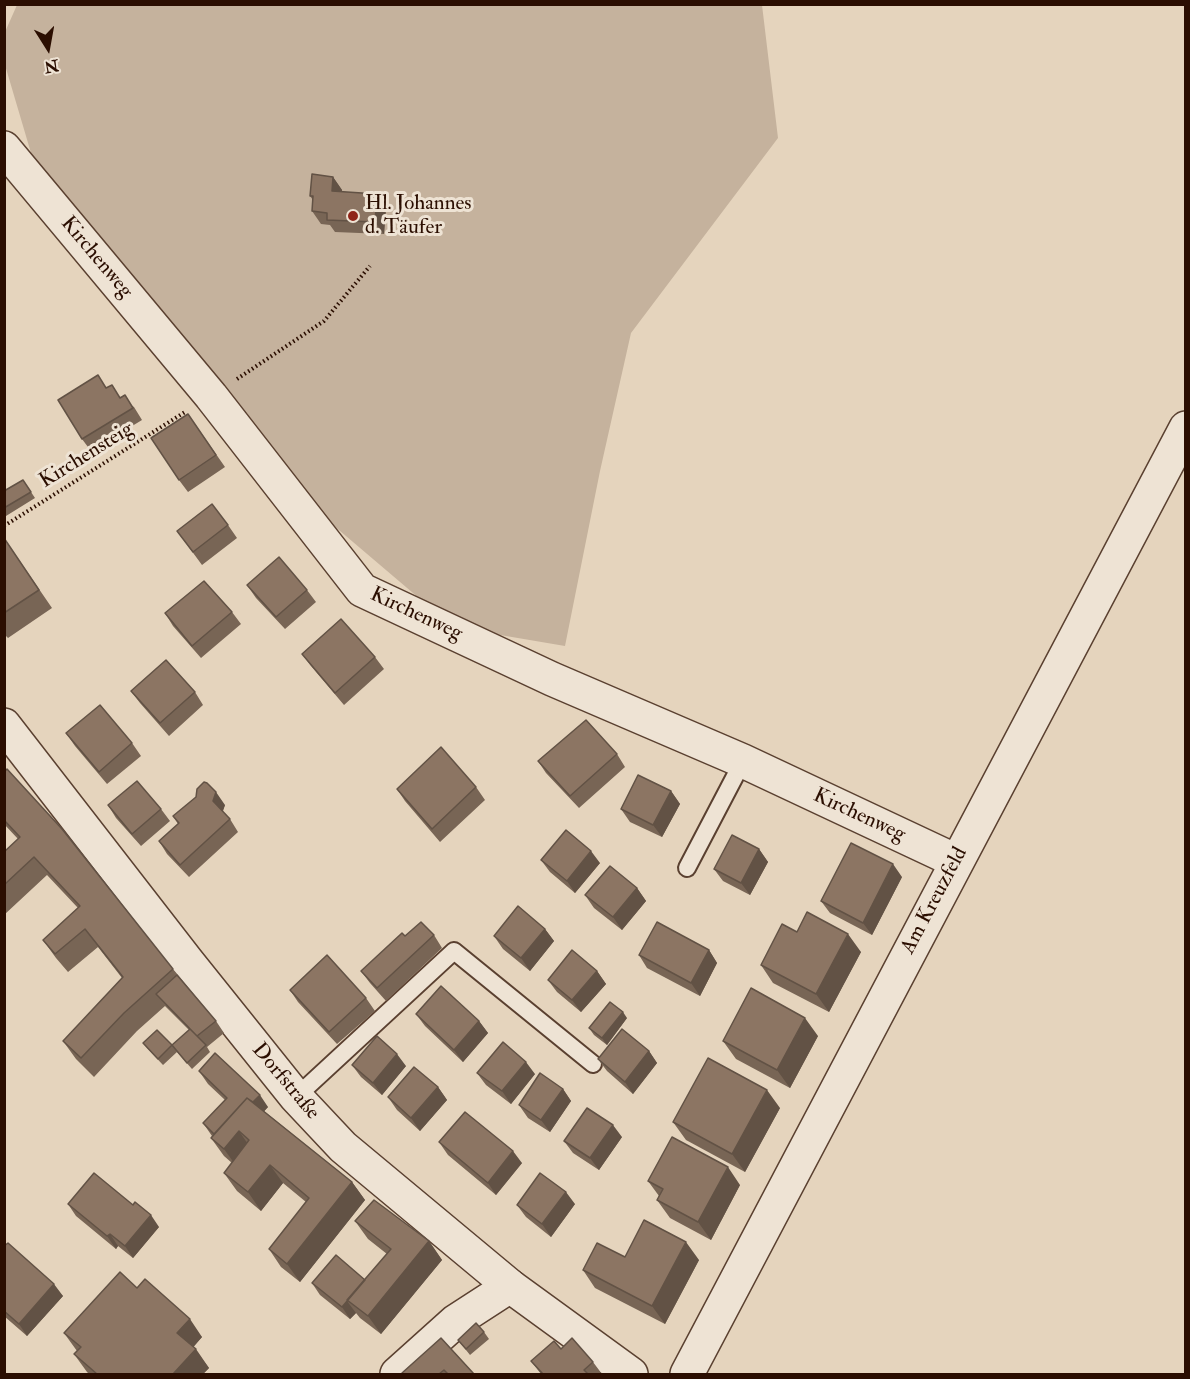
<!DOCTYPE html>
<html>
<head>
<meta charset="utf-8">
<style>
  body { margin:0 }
  #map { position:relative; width:1190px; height:1379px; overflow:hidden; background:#e5d4bd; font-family:"IM FELL Double Pica",serif }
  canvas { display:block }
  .frame { position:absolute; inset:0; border:6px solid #2b0e01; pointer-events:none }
  .north { position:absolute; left:18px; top:18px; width:60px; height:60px; -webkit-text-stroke:4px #eee3d4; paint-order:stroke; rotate:169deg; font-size:16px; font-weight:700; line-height:24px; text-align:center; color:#2b0e01 }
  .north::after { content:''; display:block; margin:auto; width:21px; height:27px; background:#2b0e01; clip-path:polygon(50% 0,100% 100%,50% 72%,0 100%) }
</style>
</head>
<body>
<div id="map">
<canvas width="1190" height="1379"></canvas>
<div class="frame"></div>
<div class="north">N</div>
</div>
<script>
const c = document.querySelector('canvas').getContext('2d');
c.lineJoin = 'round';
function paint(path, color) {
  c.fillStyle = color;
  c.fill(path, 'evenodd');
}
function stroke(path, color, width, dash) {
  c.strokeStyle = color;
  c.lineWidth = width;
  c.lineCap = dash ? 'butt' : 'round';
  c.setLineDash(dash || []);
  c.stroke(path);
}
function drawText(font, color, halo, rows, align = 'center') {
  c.font = font + ' "IM FELL Double Pica",serif';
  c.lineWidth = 6;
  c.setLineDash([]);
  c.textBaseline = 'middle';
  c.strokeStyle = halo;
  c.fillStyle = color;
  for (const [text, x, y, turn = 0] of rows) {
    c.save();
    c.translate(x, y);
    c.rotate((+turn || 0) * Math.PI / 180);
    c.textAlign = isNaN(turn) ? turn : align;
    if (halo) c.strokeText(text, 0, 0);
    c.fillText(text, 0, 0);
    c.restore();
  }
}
const green = new Path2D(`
  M 17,5 L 762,5 L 778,138 L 631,333 L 600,471 L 565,646 L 453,627 L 313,508 L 31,153 L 5,65 L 5,32 Z`);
const path = new Path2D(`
  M 237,379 L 324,321 L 370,266
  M 4,526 L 185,412`);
const service = new Path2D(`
  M 687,868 L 743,761
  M 296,1097 L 454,951 L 593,1064`);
const minor = new Path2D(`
  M 4,148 L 211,396 L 362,590 L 552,679 L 743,761 L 956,861
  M 397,1374 L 456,1321 L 510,1286
  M 687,1374 L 1186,428`);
const tertiary = new Path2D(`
  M 4,725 L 187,961 L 296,1097 L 343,1147 L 510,1286 L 631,1374`);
const wall = new Path2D(`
  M 333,177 L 342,190 L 342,192 L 386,207 L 384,234 L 335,232 L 330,225 L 321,224 L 312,211 L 313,200 L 310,196 Z
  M 112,385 L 120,398 L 134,407 L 142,420 L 91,451 L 82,439 L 107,388 Z
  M 188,414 L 225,467 L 188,492 L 179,480 Z
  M 23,480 L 35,498 L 6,516 L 4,513 L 4,491 Z
  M 228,525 L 237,538 L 202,565 L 177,531 Z
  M 4,538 L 52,608 L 8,638 L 4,634 Z
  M 247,585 L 307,590 L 316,602 L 285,629 L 256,598 Z
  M 232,612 L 241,624 L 201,658 L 173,626 L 165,613 Z
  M 302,654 L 375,657 L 384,669 L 344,705 L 311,666 Z
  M 131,691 L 195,692 L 203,705 L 169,736 L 140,703 Z
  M 66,733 L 132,743 L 141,756 L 107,784 L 75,746 Z
  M 617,754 L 625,767 L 579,808 L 546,773 L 538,761 Z
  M 4,767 L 173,969 L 216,1021 L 224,1033 L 207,1047 L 210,1052 L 192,1069 L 177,1052 L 163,1065 L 148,1049 L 143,1043 L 172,1045 L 189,1030 L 165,1006 L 137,1031 L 94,1077 L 76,1059 L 63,1041 L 122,978 L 98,947 L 68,972 L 56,958 L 43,940 L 78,908 L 47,875 L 4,915 L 4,852 L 18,839 L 4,824 Z
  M 476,787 L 485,800 L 440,842 L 405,801 L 397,789 Z
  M 671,791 L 680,804 L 662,837 L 630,822 L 621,809 Z
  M 108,805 L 161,809 L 170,821 L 141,846 L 116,818 Z
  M 225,805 L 222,812 L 230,819 L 238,832 L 189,877 L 167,854 L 159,841 L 178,824 L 173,816 Z
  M 759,849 L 768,862 L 750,895 L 723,881 L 714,869 Z
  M 541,860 L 600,863 L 575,893 L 550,872 Z
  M 902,877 L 872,935 L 830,913 L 821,901 Z
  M 637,888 L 646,901 L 622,930 L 594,908 L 585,895 Z
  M 545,929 L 554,941 L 530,971 L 503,949 L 494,936 Z
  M 797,932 L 861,952 L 829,1012 L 773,983 L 761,965 Z
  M 434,935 L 442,948 L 386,1001 L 370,983 L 361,971 L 405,936 Z
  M 709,950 L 717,963 L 700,996 L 647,968 L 639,955 Z
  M 597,971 L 606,984 L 581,1012 L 557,992 L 548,980 Z
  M 290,990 L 366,998 L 375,1011 L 337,1044 L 298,1002 Z
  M 416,1014 L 479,1021 L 488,1033 L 463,1062 L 425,1026 Z
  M 627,1018 L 607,1045 L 594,1035 L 589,1028 Z
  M 818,1036 L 790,1088 L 736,1059 L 723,1041 Z
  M 649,1051 L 657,1063 L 633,1094 L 607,1071 L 598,1059 Z
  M 352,1065 L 406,1066 L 382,1095 L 361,1077 Z
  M 199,1071 L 268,1107 L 264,1111 L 352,1182 L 365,1200 L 300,1282 L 281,1267 L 269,1249 L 306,1202 L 283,1183 L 261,1211 L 237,1191 L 224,1173 L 232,1163 L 224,1156 L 211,1138 L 212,1136 L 203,1123 L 225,1100 L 208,1084 Z
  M 477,1073 L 535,1074 L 511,1104 L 486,1085 Z
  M 438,1087 L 447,1100 L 420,1131 L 397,1110 L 388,1097 Z
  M 563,1089 L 571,1101 L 550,1132 L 528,1118 L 519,1105 Z
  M 780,1108 L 745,1172 L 686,1140 L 673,1122 Z
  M 622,1137 L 599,1170 L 573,1153 L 564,1141 Z
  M 439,1142 L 522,1163 L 496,1195 L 448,1155 Z
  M 648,1181 L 740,1185 L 711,1240 L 670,1218 L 657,1200 L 659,1196 Z
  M 68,1204 L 159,1227 L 133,1258 L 118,1246 L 116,1249 L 76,1216 Z
  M 575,1204 L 551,1237 L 526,1217 L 517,1205 Z
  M 355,1221 L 429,1241 L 442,1260 L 381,1334 L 360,1318 L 356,1313 L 350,1319 L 320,1295 L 312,1283 L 365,1280 L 387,1254 L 368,1239 Z
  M 4,1246 L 63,1296 L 27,1336 L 4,1316 Z
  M 625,1257 L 699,1260 L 665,1324 L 595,1288 L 583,1270 Z
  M 137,1288 L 202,1337 L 193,1347 L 209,1368 L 203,1374 L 89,1374 L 87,1372 L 74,1354 L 77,1351 L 64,1333 Z
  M 484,1332 L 489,1339 L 470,1355 L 458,1340 Z
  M 441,1338 L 474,1374 L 403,1374 Z
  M 531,1361 L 593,1362 L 602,1374 L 541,1374 Z`);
const shadedWall = new Path2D(`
  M 333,177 L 342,190 L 340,203 L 332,191 Z
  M 377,194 L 386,207 L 384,234 L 375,222 Z
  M 671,791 L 680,804 L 662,837 L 653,825 Z
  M 216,792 L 225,805 L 222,814 L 213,801 Z
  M 759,849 L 768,862 L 750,895 L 741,883 Z
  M 591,851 L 600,863 L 575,893 L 567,881 Z
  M 893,864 L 902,877 L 872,935 L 863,923 Z
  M 637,888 L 646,901 L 622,930 L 613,917 Z
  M 545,929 L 554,941 L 530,971 L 521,958 Z
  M 848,934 L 861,952 L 829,1012 L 816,994 Z
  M 709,950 L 717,963 L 700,996 L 691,983 Z
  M 597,971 L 606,984 L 581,1012 L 572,1000 Z
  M 623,1012 L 627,1018 L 607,1045 L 602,1038 Z
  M 805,1018 L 818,1036 L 790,1088 L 777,1070 Z
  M 479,1021 L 488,1033 L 463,1062 L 454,1050 Z
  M 649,1051 L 657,1063 L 633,1094 L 625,1082 Z
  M 397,1054 L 406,1066 L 382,1095 L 373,1083 Z
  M 526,1062 L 535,1074 L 511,1104 L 502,1091 Z
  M 438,1087 L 447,1100 L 420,1131 L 411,1118 Z
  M 563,1089 L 571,1101 L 550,1132 L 541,1120 Z
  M 767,1090 L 780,1108 L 745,1172 L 732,1154 Z
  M 260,1095 L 268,1107 L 243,1135 L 239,1131 L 252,1150 L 237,1167 L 224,1149 L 219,1138 Z
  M 613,1125 L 622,1137 L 599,1170 L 590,1158 Z
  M 513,1151 L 522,1163 L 496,1195 L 488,1183 Z
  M 270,1165 L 283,1183 L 261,1211 L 248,1192 Z
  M 728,1167 L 740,1185 L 711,1240 L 698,1222 Z
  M 352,1182 L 365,1200 L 300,1282 L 287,1264 Z
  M 566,1192 L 575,1204 L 551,1237 L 542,1224 Z
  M 151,1215 L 159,1227 L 133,1258 L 125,1246 Z
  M 110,1234 L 118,1246 L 116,1249 L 107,1236 Z
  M 429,1241 L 442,1260 L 381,1334 L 368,1316 Z
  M 686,1242 L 699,1260 L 665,1324 L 652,1306 Z
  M 54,1284 L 63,1296 L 27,1336 L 19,1324 Z
  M 347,1301 L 356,1313 L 350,1319 L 342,1307 Z
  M 190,1319 L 202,1337 L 190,1351 L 177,1333 Z
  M 196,1349 L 209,1368 L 203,1374 L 173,1374 Z`);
const building = new Path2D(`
  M 312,174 L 333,177 L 332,191 L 377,194 L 375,222 L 327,220 L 327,213 L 312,211 L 313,196 L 310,196 Z
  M 98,375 L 106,388 L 112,385 L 120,398 L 125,395 L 133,408 L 82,439 L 58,400 Z
  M 188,414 L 216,455 L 179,480 L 151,438 Z
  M 23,480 L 31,492 L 4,508 L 4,491 Z
  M 212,504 L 228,525 L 193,552 L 177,531 Z
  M 4,538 L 39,590 L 4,613 Z
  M 279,557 L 307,590 L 276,617 L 247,585 Z
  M 204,581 L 232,612 L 192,646 L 165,613 Z
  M 341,619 L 375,657 L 335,693 L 302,654 Z
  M 166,660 L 195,692 L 160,723 L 131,691 Z
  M 100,705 L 132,743 L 99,772 L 66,733 Z
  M 586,720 L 617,754 L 570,796 L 538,761 Z
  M 441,747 L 476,787 L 432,829 L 397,789 Z
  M 7,769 L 62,829 L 173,969 L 124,1013 L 81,1058 L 63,1041 L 123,977 L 85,929 L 55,954 L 43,940 L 80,906 L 34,857 L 4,885 L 4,852 L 20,837 L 4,820 L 4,772 Z
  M 638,775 L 671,791 L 653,825 L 621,809 Z
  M 137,781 L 161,809 L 132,834 L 108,805 Z
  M 204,782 L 207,783 L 216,792 L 213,801 L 230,819 L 180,865 L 159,841 L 179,823 L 173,816 L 196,797 L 197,789 Z
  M 566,830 L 591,851 L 567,881 L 541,860 Z
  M 732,835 L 759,849 L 741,883 L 714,869 Z
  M 851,843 L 893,864 L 863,923 L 821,901 Z
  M 610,866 L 637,888 L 613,917 L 585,895 Z
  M 518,906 L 545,929 L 521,958 L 494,936 Z
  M 807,912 L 848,934 L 816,994 L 761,965 L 782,924 L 797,932 Z
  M 421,922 L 434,935 L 377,988 L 361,971 L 402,933 L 405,936 Z
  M 657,922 L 709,950 L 691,983 L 639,955 Z
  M 572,950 L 597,971 L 572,1000 L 548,980 Z
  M 327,955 L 366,998 L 329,1032 L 290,990 Z
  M 177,975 L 216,1021 L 197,1036 L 156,994 Z
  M 441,986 L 479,1021 L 454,1050 L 416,1014 Z
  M 751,988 L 805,1018 L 777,1070 L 723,1041 Z
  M 610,1002 L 623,1012 L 602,1038 L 589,1028 Z
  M 190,1029 L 206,1045 L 187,1063 L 172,1045 L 158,1059 L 143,1043 L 157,1030 L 172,1045 Z
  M 622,1029 L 649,1051 L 625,1082 L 598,1059 Z
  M 377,1036 L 397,1054 L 373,1083 L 352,1065 Z
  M 503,1042 L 526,1062 L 502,1091 L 477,1073 Z
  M 215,1053 L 260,1095 L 253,1102 L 247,1098 L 214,1134 L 203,1123 L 227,1098 L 199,1071 Z
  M 708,1058 L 767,1090 L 732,1154 L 673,1122 Z
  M 414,1067 L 438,1087 L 411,1118 L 388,1097 Z
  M 540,1073 L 563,1089 L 541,1120 L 519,1105 Z
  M 247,1098 L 352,1182 L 287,1264 L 269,1249 L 309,1198 L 270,1165 L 248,1192 L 224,1173 L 249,1140 L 239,1131 L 224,1149 L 211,1138 Z
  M 587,1108 L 613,1125 L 590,1158 L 564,1141 Z
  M 465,1112 L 513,1151 L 488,1183 L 439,1142 Z
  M 672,1137 L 728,1167 L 698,1222 L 657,1200 L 663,1189 L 648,1181 Z
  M 94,1173 L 133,1205 L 135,1202 L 151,1215 L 125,1246 L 110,1234 L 107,1236 L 68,1204 Z
  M 540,1173 L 566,1192 L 542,1224 L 517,1205 Z
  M 374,1200 L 429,1241 L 368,1316 L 347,1300 L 391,1249 L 355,1221 Z
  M 644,1220 L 686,1242 L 652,1306 L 583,1270 L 597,1243 L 625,1257 Z
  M 8,1243 L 54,1284 L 19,1324 L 4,1311 L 4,1246 Z
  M 336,1255 L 365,1280 L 342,1307 L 312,1283 Z
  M 120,1272 L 137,1288 L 145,1279 L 190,1319 L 177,1333 L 196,1349 L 173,1374 L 97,1374 L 74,1354 L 81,1347 L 64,1333 Z
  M 476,1323 L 484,1332 L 466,1349 L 458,1340 Z
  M 441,1338 L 474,1374 L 448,1374 L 444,1370 L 439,1374 L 403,1374 L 402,1373 Z
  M 572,1338 L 593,1362 L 584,1370 L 588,1374 L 543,1374 L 531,1361 L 554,1341 L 561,1349 Z`);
const markers = [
  [353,216,6,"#8f2418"]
];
const poiNames = [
  ["Hl. Johannes",365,204],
  ["d. Täufer",365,228]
];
const streetNames = [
  ["Kirchenweg",96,258,50],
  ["Kirchensteig",87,456,-32],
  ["Kirchenweg",416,615,25],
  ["Kirchenweg",859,816,25],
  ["Am Kreuzfeld",935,901,-62],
  ["Dorfstraße",285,1082,50]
];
paint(green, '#c5b29d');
stroke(service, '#5a4030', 20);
stroke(minor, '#5a4030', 36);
stroke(tertiary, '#5a4030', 36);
stroke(path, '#2b0e01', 4, [1.5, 3]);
stroke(service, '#eee3d4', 16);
stroke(minor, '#eee3d4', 33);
stroke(tertiary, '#eee3d4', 33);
paint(wall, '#786555');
paint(shadedWall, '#625245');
paint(building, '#8c7563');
stroke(building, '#625245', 1.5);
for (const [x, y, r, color] of markers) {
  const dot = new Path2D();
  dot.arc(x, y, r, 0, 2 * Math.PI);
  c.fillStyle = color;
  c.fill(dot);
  stroke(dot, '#eee3d4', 2);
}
drawText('21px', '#2b0e01', '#eee3d4', poiNames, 'left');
drawText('21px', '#2b0e01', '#eee3d4', streetNames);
</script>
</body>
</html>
